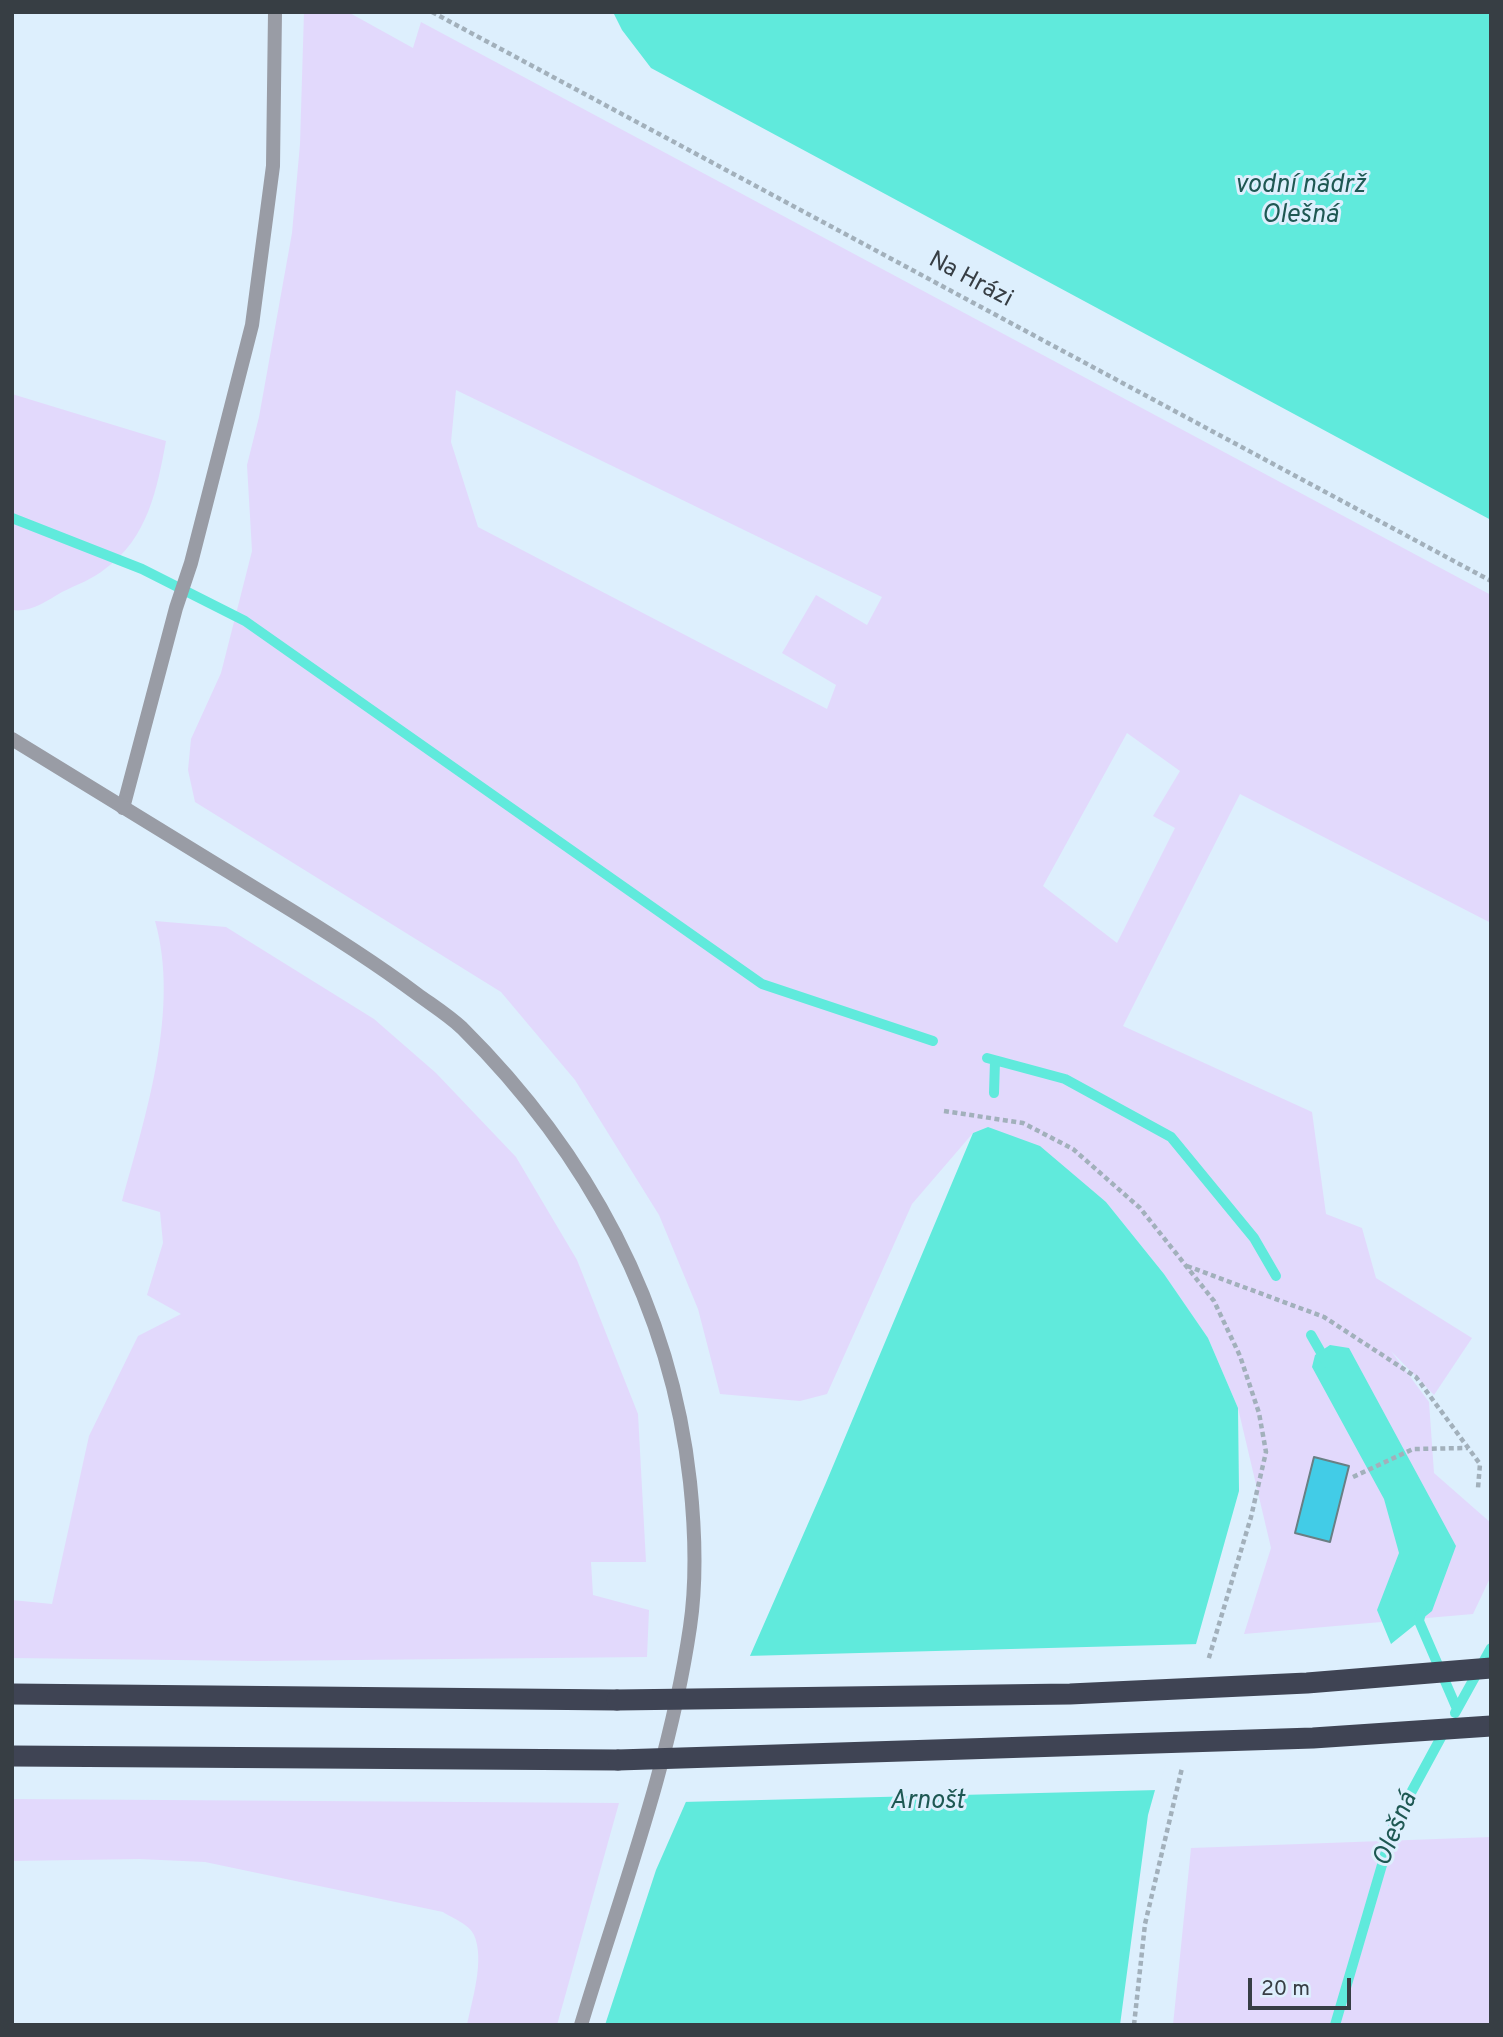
<!DOCTYPE html>
<html>
<head>
<meta charset="utf-8">
<style>
  body { margin:0 }
  #map { position:relative; width:1503px; height:2037px; overflow:hidden; background:#ddeffd; font-family:Overpass,sans-serif }
  canvas { display:block }
  .frame { position:absolute; inset:0; border:14px solid #373e44; pointer-events:none }
  .scale { position:absolute; left:1248px; top:1978px; width:103px; height:32px; box-sizing:border-box; border:4px solid #373e44; border-top:0; padding-left:9px; font-size:21px; line-height:24px; white-space:nowrap; color:#373e44; -webkit-text-stroke:5px #ddeffd; paint-order:stroke }
</style>
</head>
<body>
<div id="map">
<canvas width="1503" height="2037"></canvas>
<div class="frame"></div>
<div class="scale">20 m</div>
</div>
<script>
const c = document.querySelector('canvas').getContext('2d');
c.lineJoin = 'round';
function paint(path, color) {
  c.fillStyle = color;
  c.fill(path, 'evenodd');
}
function stroke(path, color, width, dash) {
  c.strokeStyle = color;
  c.lineWidth = width;
  c.lineCap = dash ? 'butt' : 'round';
  c.setLineDash(dash || []);
  c.stroke(path);
}
function drawText(font, color, halo, rows, align = 'center') {
  c.font = font + ' Overpass,sans-serif';
  c.lineWidth = 6;
  c.setLineDash([]);
  c.textBaseline = 'middle';
  c.strokeStyle = halo;
  c.fillStyle = color;
  for (const [text, x, y, turn = 0] of rows) {
    c.save();
    c.translate(x, y);
    c.rotate((+turn || 0) * Math.PI / 180);
    c.textAlign = isNaN(turn) ? turn : align;
    if (halo) c.strokeText(text, 0, 0);
    c.fillText(text, 0, 0);
    c.restore();
  }
}
const green = new Path2D(`
  M 304,12 L 348,12 L 413,48 L 421,22 L 1491,595 L 1491,923 L 1240,794 L 1123,1026 L 1312,1112 L 1326,1214 L 1362,1228 L 1376,1278 L 1472,1338 L 1434,1395 L 1391,1351 L 1429,1402 L 1434,1473 L 1491,1523 L 1491,1576 L 1473,1614 L 1244,1634 L 1271,1548 L 1238,1408 L 1208,1338 L 1164,1274 L 1106,1202 L 988,1127 L 973,1133 L 912,1204 L 827,1394 L 800,1401 L 720,1394 L 698,1309 L 659,1215 L 575,1080 L 501,992 L 195,802 L 188,770 L 191,739 L 221,673 L 252,551 L 247,465 L 259,417 L 292,233 L 300,144 ZM 456,390 L 882,597 L 867,625 L 816,595 L 782,653 L 836,685 L 827,709 L 478,527 L 451,442 ZM 1127,733 L 1180,771 L 1153,816 L 1175,828 L 1117,943 L 1043,886 Z
  M 12,394 L 166,441 C 157,489 148,538 105,569 C 93,579 76,585 62,592 C 47,601 30,613 12,610 Z
  M 155,921 L 226,927 L 374,1019 L 436,1073 L 516,1157 L 577,1260 L 638,1414 L 646,1562 L 591,1562 L 593,1595 L 649,1610 L 647,1657 L 258,1661 L 12,1658 L 12,1600 L 52,1604 L 89,1436 L 138,1336 L 181,1314 L 147,1295 L 163,1243 L 160,1212 L 122,1201 C 146,1114 180,1009 155,921 Z
  M 12,1799 L 619,1803 L 557,2025 L 467,2025 C 472,2000 485,1960 474,1935 C 469,1924 452,1918 443,1912 L 205,1862 L 139,1859 L 12,1861 Z
  M 1491,1837 L 1491,2025 L 1173,2025 L 1191,1848 Z`);
const water = new Path2D(`
  M 613,12 L 1491,12 L 1491,520 L 651,68 L 622,30 Z
  M 988,1127 L 1040,1146 L 1106,1202 L 1164,1274 L 1208,1338 L 1238,1408 L 1239,1491 L 1148,1815 L 1120,2025 L 605,2025 L 656,1870 L 825,1485 L 973,1133 Z
  M 1330,1345 L 1349,1348 L 1456,1546 L 1432,1611 L 1391,1644 L 1377,1610 L 1399,1553 L 1384,1499 L 1312,1367 L 1315,1355 Z`);
const pier = new Path2D(`
  M 1200,1644 L 1158,1790 L 682,1802 L 746,1656 Z`);
const stream = new Path2D(`
  M 12,518 L 142,569 L 245,621 L 762,984 L 933,1041
  M 987,1058 L 1065,1079 L 1171,1137 L 1254,1238 L 1276,1276
  M 994,1093 L 995,1061
  M 1311,1335 L 1327,1363
  M 1422,1608 L 1419,1621 L 1457,1709
  M 1455,1713 L 1491,1648
  M 1335,2025 L 1394,1824 L 1445,1730`);
const building = new Path2D(`
  M 1314,1457 L 1349,1466 L 1330,1542 L 1295,1533 Z`);
const path = new Path2D(`
  M 432,12 L 1491,581
  M 944,1111 L 1023,1123 L 1073,1149 L 1140,1208 L 1214,1301 L 1240,1356 L 1259,1413 L 1266,1452 L 1251,1517 L 1208,1661
  M 1187,1266 L 1324,1317 L 1416,1377 L 1480,1464 L 1478,1488
  M 1353,1477 L 1413,1449 L 1468,1448
  M 1134,2025 L 1145,1924 L 1182,1768`);
const minor = new Path2D(`
  M 123,808 L 176,608 L 191,563 L 252,325 L 273,166 L 275,12`);
const tertiary = new Path2D(`
  M 12,739 C 98,791 182,844 268,896 C 319,927 369,958 417,994 C 432,1005 448,1015 462,1028 C 587,1152 671,1306 690,1482 C 695,1529 697,1580 690,1627 C 670,1764 621,1893 581,2025`);
const motorway = new Path2D(`
  M 12,1694 L 617,1700
  M 12,1756 L 618,1760`);
const motorwayBridge = new Path2D(`
  M 617,1700 L 1070,1694 L 1307,1683 L 1491,1668
  M 618,1760 L 1313,1738 L 1491,1726`);
const streetNames = [
  ["Na Hrázi",970,281,28]
];
const waterNames = [
  ["vodní nádrž",1300,187],
  ["Olešná",1300,217],
  ["Arnošt",927,1803],
  ["Olešná",1397,1830,-68]
];
paint(green, '#e2d9fc');
paint(water, '#60eadc');
paint(pier, '#ddeffd');
stroke(stream, '#60eadc', 10);
paint(building, '#42cce7');
stroke(building, '#697f84', 2);
stroke(path, '#a2b0bb', 4.5, [5, 3.5]);
stroke(minor, '#999ca5', 14);
stroke(tertiary, '#999ca5', 14);
stroke(motorway, '#3f4454', 21);
stroke(motorwayBridge, '#3f4454', 21);
drawText('24px', '#373e44', '#ddeffd', streetNames);
drawText('italic 26px', '#1e5853', '#ddeffd', waterNames);
</script>
</body>
</html>
